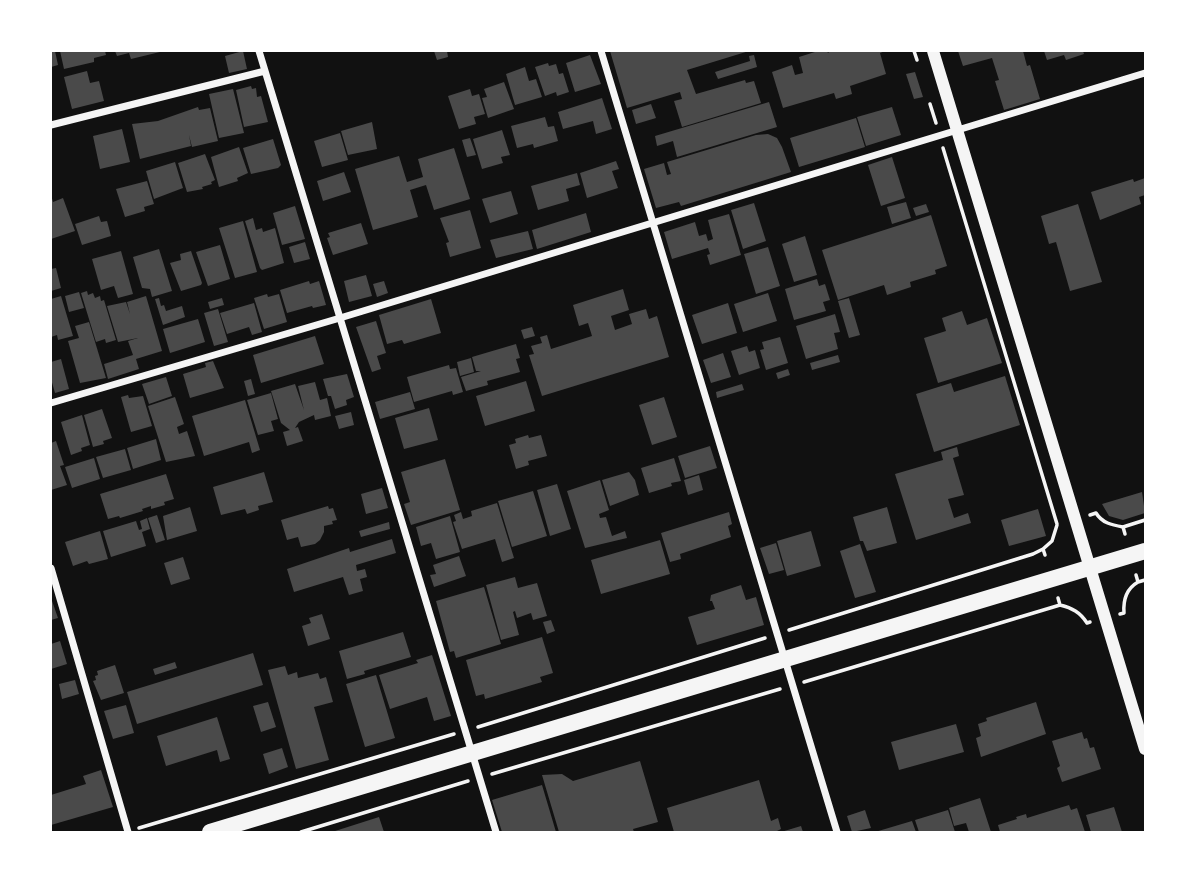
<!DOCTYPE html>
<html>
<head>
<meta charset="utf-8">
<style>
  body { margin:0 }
  #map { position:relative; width:1196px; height:883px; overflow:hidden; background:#111; font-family:Barlow,sans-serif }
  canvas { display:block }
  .frame { position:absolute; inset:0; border:52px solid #fff; pointer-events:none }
</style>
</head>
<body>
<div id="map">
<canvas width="1196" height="883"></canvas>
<div class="frame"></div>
</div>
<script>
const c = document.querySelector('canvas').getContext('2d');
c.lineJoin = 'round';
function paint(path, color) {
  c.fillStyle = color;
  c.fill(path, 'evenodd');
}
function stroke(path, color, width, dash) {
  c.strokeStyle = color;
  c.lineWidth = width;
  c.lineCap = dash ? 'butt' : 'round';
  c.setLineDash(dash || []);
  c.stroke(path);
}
const building = new Path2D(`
  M 51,51 L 55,51 L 58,65 L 51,67 Z
  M 60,51 L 105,51 L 106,55 L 94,58 L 94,62 L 64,69 Z
  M 115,51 L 160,51 L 160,52 L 131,59 L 129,53 L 117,56 Z
  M 243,51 L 247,69 L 229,73 L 225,56 Z
  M 434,51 L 447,51 L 448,57 L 437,60 Z
  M 610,51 L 749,51 L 687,70 L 696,94 L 745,80 L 746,83 L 754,81 L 761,103 L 682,127 L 674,101 L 682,99 L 680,92 L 627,108 Z
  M 818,51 L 827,51 L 828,53 L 830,51 L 885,51 L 880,53 L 886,74 L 850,86 L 852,94 L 836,99 L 834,93 L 783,108 L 772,72 L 792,65 L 795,75 L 803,73 L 799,57 Z
  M 958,51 L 1023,51 L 1027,66 L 1030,65 L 1040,99 L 1004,110 L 995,81 L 999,80 L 992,58 L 963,66 Z
  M 1044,51 L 1083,51 L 1084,54 L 1066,60 L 1064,55 L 1047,60 Z
  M 590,55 L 601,84 L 575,92 L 566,63 Z
  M 754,55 L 757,67 L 718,79 L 715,72 L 750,61 L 749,56 Z
  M 548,63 L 549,66 L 556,64 L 559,74 L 563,73 L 569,92 L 557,96 L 556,92 L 545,96 L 535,67 Z
  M 525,67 L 529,81 L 536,79 L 542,97 L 515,105 L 506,74 Z
  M 87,71 L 90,83 L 99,81 L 104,101 L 72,109 L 64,77 Z
  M 915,72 L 923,97 L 914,99 L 906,74 Z
  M 504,82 L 514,109 L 488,118 L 482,98 L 487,97 L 484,89 Z
  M 251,86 L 252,89 L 256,88 L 257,97 L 261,96 L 268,122 L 244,127 L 236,90 Z
  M 233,89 L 244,133 L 219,138 L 209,94 Z
  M 470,89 L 472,96 L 479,94 L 485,114 L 474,117 L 476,124 L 459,129 L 448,96 Z
  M 602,98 L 612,129 L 596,134 L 593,121 L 563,129 L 558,112 Z
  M 769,102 L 777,127 L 677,157 L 673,141 L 657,146 L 655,136 Z
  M 651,104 L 656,118 L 636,124 L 632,110 Z
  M 198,107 L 199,110 L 210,108 L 218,141 L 192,147 L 189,135 L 191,146 L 140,159 L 132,124 L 158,121 Z
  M 892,107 L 901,135 L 866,146 L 857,117 Z
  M 545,117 L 548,127 L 554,126 L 558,141 L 534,148 L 533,144 L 517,148 L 511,126 Z
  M 856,118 L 865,147 L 799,167 L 790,138 Z
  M 372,122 L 377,149 L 348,155 L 341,131 Z
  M 122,129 L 130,162 L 100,169 L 93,136 Z
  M 502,130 L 510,155 L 501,157 L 503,163 L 482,169 L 473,139 Z
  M 340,133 L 348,160 L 322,167 L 314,141 Z
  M 768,134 L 777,138 L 782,147 L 791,172 L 681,206 L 679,202 L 656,208 L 644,169 L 664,163 L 667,175 L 671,174 L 667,162 L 756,135 Z
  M 470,138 L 476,155 L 467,157 L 462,140 Z
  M 273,139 L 281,165 L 278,168 L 251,174 L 243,148 Z
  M 239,147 L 248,173 L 237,178 L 238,181 L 219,187 L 211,157 Z
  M 454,148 L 470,199 L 434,210 L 426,185 L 410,190 L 418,217 L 373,230 L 355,169 L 399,156 L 407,182 L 423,177 L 418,159 Z
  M 205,154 L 215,180 L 211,182 L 212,184 L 202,187 L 203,189 L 187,192 L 178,163 Z
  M 892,157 L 905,198 L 881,206 L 868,165 Z
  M 616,161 L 619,169 L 612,171 L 618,188 L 587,198 L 580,173 Z
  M 175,162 L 183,188 L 154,199 L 146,171 Z
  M 344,172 L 351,192 L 323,201 L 317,181 Z
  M 577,173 L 580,185 L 566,189 L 569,201 L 538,210 L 531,186 Z
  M 1145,178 L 1145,195 L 1139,197 L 1141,204 L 1100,220 L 1091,192 L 1133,179 L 1134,182 Z
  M 147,181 L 154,204 L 144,207 L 145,211 L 125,217 L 116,189 Z
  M 511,191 L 518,214 L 490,223 L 482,199 Z
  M 51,195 L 53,202 L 63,198 L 75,231 L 51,239 Z
  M 906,202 L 911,218 L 892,224 L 887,207 Z
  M 754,203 L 766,241 L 743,249 L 731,210 Z
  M 926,204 L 929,212 L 916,216 L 913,208 Z
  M 1078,204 L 1102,282 L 1070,291 L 1056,242 L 1049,244 L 1041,216 Z
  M 295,206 L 305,239 L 282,245 L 273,213 Z
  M 470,210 L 481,248 L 450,257 L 446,243 L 449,242 L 440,218 Z
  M 586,213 L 591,232 L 537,249 L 532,230 Z
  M 729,214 L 741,255 L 710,265 L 707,255 L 710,254 L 708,248 L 672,259 L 664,232 L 695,222 L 699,236 L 706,234 L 708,241 L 713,239 L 708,220 Z
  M 931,215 L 947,266 L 935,270 L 936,274 L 910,282 L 911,287 L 887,295 L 884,285 L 838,300 L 822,250 Z
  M 99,216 L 101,222 L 107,221 L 111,236 L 82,245 L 75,224 Z
  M 253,218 L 256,230 L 262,228 L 263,232 L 275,228 L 284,263 L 262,270 L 260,268 L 245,221 Z
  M 243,221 L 257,272 L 235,278 L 219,228 Z
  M 361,223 L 368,244 L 333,255 L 327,238 L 330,237 L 328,233 Z
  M 528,231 L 533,249 L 496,258 L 490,240 Z
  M 805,236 L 817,275 L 794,282 L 782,244 Z
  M 305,242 L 310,259 L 294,263 L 289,247 Z
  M 220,245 L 230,279 L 208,286 L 196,252 Z
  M 768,247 L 780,286 L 756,294 L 744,254 Z
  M 159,249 L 172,291 L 152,297 L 150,289 L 142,288 L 133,257 Z
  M 121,251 L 133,294 L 118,298 L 114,286 L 101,290 L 92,259 Z
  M 191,251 L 202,283 L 201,285 L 181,291 L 170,263 L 181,260 L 180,254 Z
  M 56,268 L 61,288 L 51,291 L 51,269 Z
  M 366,275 L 372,296 L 349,302 L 344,281 Z
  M 817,279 L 819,286 L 825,284 L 830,300 L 823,302 L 826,311 L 794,320 L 785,289 Z
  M 309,281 L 310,284 L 319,281 L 326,305 L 313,308 L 312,306 L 287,313 L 280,290 Z
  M 384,281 L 388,293 L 377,297 L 373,284 Z
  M 623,289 L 629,310 L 611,316 L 615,330 L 632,324 L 629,314 L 646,309 L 649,319 L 657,316 L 669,357 L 542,396 L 529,355 L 534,354 L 531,346 L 542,343 L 540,337 L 547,335 L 551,349 L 592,336 L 588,323 L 579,326 L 573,305 Z
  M 87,291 L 88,295 L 93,293 L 95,298 L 100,296 L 101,301 L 104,300 L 116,340 L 106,343 L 105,339 L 96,342 L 81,293 Z
  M 79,292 L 84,308 L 69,312 L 65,296 Z
  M 768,293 L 777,321 L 743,332 L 734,304 Z
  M 267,294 L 268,297 L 279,294 L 287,322 L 264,329 L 254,298 Z
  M 61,296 L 73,336 L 58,340 L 57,335 L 51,337 L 51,299 Z
  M 146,296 L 162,351 L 136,359 L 139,369 L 108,379 L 104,364 L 133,355 L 128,341 L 138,338 L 118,342 L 107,306 L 126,302 L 130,314 L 127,302 Z
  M 159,298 L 161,306 L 164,305 L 166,311 L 182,306 L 185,317 L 163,325 L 155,299 Z
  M 222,298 L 224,305 L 210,309 L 208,302 Z
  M 849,298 L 860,335 L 849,338 L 838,301 Z
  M 431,299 L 441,333 L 404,344 L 402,340 L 387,344 L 379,315 Z
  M 254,303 L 262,332 L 252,335 L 249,327 L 227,334 L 220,313 Z
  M 728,303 L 737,333 L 702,344 L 692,315 Z
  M 218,309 L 228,342 L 214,346 L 204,313 Z
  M 962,311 L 967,325 L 987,318 L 1002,363 L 938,383 L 924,338 L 946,331 L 942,318 Z
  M 835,314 L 840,332 L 834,333 L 838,349 L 806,359 L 796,326 Z
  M 198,319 L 205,342 L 170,353 L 163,329 Z
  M 376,321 L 386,353 L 377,356 L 381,369 L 372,372 L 356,327 Z
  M 89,322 L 106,378 L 80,383 L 68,341 L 79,338 L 75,326 Z
  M 532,327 L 535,336 L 524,339 L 521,330 Z
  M 315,336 L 324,364 L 261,383 L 253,355 Z
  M 780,337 L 788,363 L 766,370 L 760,350 L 764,349 L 762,342 Z
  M 516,344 L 520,358 L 516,359 L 520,372 L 487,381 L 488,385 L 466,391 L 461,377 L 481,371 L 476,371 L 472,357 Z
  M 747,346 L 749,352 L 755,350 L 760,368 L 739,375 L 731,351 Z
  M 723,353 L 731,377 L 711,383 L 703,360 Z
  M 838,355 L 840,362 L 812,370 L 810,363 Z
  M 471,358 L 474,372 L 460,376 L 457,362 Z
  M 61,359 L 69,389 L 55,393 L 51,379 L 51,362 Z
  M 213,361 L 224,388 L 190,398 L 183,374 L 206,367 L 205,363 Z
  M 449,365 L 450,369 L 456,368 L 463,392 L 453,395 L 452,391 L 414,402 L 407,377 Z
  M 788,369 L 790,375 L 778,379 L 776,373 Z
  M 347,374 L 354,397 L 346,400 L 347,405 L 335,409 L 331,396 L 328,396 L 323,379 Z
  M 1005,376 L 1020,425 L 934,452 L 916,394 L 951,383 L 954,392 Z
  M 166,377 L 172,396 L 149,404 L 142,384 Z
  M 251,379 L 255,394 L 248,396 L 244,381 Z
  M 526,381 L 535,411 L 485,426 L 476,396 Z
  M 315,382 L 320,400 L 327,398 L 331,416 L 315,420 L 314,415 L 299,422 L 295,428 L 298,427 L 303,441 L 287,446 L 283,432 L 290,430 L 281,423 L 271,391 L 295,384 L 304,410 L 298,386 Z
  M 742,384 L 744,390 L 717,398 L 716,392 Z
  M 410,392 L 415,409 L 380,419 L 375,402 Z
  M 271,393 L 278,419 L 271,421 L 274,431 L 258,435 L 247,400 Z
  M 128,395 L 129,398 L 143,396 L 152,426 L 131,432 L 121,397 Z
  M 175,397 L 184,424 L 177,427 L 179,434 L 187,431 L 195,456 L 166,462 L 148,406 Z
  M 664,397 L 677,437 L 652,445 L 639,405 Z
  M 245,400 L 260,450 L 252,453 L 249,442 L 204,456 L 192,416 Z
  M 429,408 L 438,440 L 404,449 L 395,418 Z
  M 102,409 L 112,438 L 103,441 L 104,444 L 93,447 L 84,415 Z
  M 351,412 L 354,425 L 339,429 L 335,416 Z
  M 82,415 L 90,445 L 81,448 L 82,451 L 71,455 L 61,422 Z
  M 528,435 L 529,438 L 541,435 L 547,456 L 528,461 L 529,465 L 516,469 L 509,445 L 516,443 L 515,439 Z
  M 156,439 L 161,460 L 133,469 L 127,448 Z
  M 56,441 L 64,465 L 60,466 L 67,485 L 51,490 L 51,443 Z
  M 710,446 L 717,468 L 685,478 L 678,456 Z
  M 957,447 L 959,456 L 953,458 L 964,495 L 948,499 L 954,518 L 968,513 L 971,523 L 916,540 L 895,474 L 943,460 L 941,452 Z
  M 125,449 L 131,470 L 103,478 L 96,457 Z
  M 94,458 L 100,479 L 72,488 L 65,467 Z
  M 674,458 L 681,481 L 671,483 L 672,486 L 649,493 L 641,468 Z
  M 445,459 L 460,510 L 411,525 L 404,504 L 410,502 L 401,472 Z
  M 264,472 L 273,502 L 258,506 L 259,510 L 247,514 L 245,509 L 221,515 L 213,487 Z
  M 629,472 L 635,480 L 639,495 L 610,506 L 602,480 Z
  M 166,474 L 174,499 L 164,502 L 165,505 L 151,509 L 151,506 L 142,509 L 143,511 L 120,518 L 119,516 L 108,519 L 100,494 Z
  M 699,475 L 703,490 L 688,495 L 684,480 Z
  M 600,480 L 609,510 L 599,514 L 600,518 L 606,517 L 612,536 L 625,531 L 627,538 L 585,548 L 567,491 Z
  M 557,484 L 571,529 L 550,536 L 537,490 Z
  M 382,488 L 388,508 L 366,514 L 361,494 Z
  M 533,491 L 547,536 L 512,547 L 498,501 Z
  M 1142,492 L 1145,513 L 1123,520 L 1109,516 L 1102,504 Z
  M 497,503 L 514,558 L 502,562 L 495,539 L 462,549 L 453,522 L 456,521 L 454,515 L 461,512 L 463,519 L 472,516 L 471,511 Z
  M 328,506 L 329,509 L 333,508 L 337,520 L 332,521 L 333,524 L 324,526 L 324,532 L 320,540 L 315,544 L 301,547 L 298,537 L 287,540 L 281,520 Z
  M 190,507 L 197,531 L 167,540 L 163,516 Z
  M 887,507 L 897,543 L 867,551 L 863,541 L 860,541 L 853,517 Z
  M 1038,509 L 1046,536 L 1009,546 L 1001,520 Z
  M 729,512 L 732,524 L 728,526 L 731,537 L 680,554 L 681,559 L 670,562 L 661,533 Z
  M 157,515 L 165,540 L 156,543 L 148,518 Z
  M 450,516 L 460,552 L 436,559 L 431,543 L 421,546 L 416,527 Z
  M 147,518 L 150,529 L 142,532 L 146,546 L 111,557 L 103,531 L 136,521 L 139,530 L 142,529 L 140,521 Z
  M 389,522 L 390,529 L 361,537 L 359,531 Z
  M 100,531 L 108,559 L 89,564 L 87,561 L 73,566 L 65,542 Z
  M 811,531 L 821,566 L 787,576 L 777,541 Z
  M 392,539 L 396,553 L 356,565 L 357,571 L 365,569 L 367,577 L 360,579 L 363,591 L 349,595 L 343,577 L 294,592 L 287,569 L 349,548 L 350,552 Z
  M 660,540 L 670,574 L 601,594 L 591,560 Z
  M 776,543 L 784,570 L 769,574 L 760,548 Z
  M 860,544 L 876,592 L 855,598 L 840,551 Z
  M 459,556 L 466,576 L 434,587 L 430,575 L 436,574 L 433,565 Z
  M 183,557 L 190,579 L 171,585 L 164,563 Z
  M 515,577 L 518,588 L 537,583 L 547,616 L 533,620 L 531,613 L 517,618 L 515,611 L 513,612 L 519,635 L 501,640 L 486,585 Z
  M 741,585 L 746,600 L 756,597 L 764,625 L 697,645 L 688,617 L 715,609 L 712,601 L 710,601 L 711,595 Z
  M 484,587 L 501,644 L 456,658 L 454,651 L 450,652 L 436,601 Z
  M 51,598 L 58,618 L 51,620 Z
  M 322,614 L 330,639 L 308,646 L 302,626 L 311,623 L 309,618 Z
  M 551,620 L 555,631 L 547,634 L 543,622 Z
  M 403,632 L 411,657 L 364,671 L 365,674 L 347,679 L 339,651 Z
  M 542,637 L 553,673 L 540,677 L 542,682 L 485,699 L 484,694 L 476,696 L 466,660 Z
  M 60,641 L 67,664 L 51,669 L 51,644 Z
  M 253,653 L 263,685 L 137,724 L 127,692 Z
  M 432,655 L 451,716 L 434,721 L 427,697 L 390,709 L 379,675 L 418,663 L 416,660 Z
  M 175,662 L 177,668 L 155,675 L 153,669 Z
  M 115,665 L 124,693 L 101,700 L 93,681 L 96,680 L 95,676 L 98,675 L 97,671 Z
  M 285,666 L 288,675 L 297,672 L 298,678 L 318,673 L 320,679 L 326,677 L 333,702 L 314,707 L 329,760 L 296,769 L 268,670 Z
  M 376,675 L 395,738 L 365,747 L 346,684 Z
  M 75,680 L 79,694 L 62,699 L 59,684 Z
  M 268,702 L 276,727 L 261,732 L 253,706 Z
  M 1036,702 L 1046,734 L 981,757 L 976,738 L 981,736 L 978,724 L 987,721 L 986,718 Z
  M 126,705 L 134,733 L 113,739 L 104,711 Z
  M 217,717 L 230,759 L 220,762 L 217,750 L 166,766 L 157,736 Z
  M 956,724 L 964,752 L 899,770 L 891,742 Z
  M 1082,732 L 1084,739 L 1087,738 L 1090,748 L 1094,747 L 1101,769 L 1062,782 L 1057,768 L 1060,766 L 1052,741 Z
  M 282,748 L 288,767 L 269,774 L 263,754 Z
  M 640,761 L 658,822 L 633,829 L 634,832 L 559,832 L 542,775 L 562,774 L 573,781 Z
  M 101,770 L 113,807 L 51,825 L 51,795 L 86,784 L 83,776 Z
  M 759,780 L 771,821 L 778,818 L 781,829 L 775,832 L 674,832 L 667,808 Z
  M 542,785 L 556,832 L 502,832 L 492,800 Z
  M 980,798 L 991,832 L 969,832 L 966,823 L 954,826 L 949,808 Z
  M 1069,805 L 1071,810 L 1077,808 L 1085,832 L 1000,832 L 998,825 L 1017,819 L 1016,817 L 1026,814 L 1027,818 Z
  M 1114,807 L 1122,832 L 1091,832 L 1086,815 Z
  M 865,810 L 871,828 L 852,832 L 847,816 Z
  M 948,810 L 955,832 L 919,832 L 915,820 Z
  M 379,817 L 384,832 L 332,832 Z
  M 912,821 L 916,832 L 875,832 Z
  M 801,826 L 803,832 L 781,832 Z`);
const path = new Path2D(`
  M 914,51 L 917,60
  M 930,104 L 936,123
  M 943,148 L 1057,524
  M 1090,515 L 1096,513 C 1102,523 1112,525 1123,527
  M 1125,534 L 1123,527 L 1145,520
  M 1043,549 L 1052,541 L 1057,525
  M 1136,575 L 1138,582 L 1145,580
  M 1058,598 L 1060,605 C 1072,608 1080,612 1087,623 L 1090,622
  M 1120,614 L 1124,613 C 1123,600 1126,589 1138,582
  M 789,630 L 1033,554 L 1043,549 L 1045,555
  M 804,682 L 1060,605
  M 478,727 L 765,638
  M 492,774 L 780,689
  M 139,828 L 454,734
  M 301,832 L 468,781`);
const minor = new Path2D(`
  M 259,51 L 496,832
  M 601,51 L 837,832
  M 51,125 L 265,71
  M 51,403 L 340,318 L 1145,73
  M 51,568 L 128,832`);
const tertiary = new Path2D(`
  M 933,51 L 1145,749`);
const primary = new Path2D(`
  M 210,832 L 1145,551`);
paint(building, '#4a4a4a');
stroke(path, '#f5f5f5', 3.5);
stroke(minor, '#f5f5f5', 7);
stroke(tertiary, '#f5f5f5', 12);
stroke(primary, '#f5f5f5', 16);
</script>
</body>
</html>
